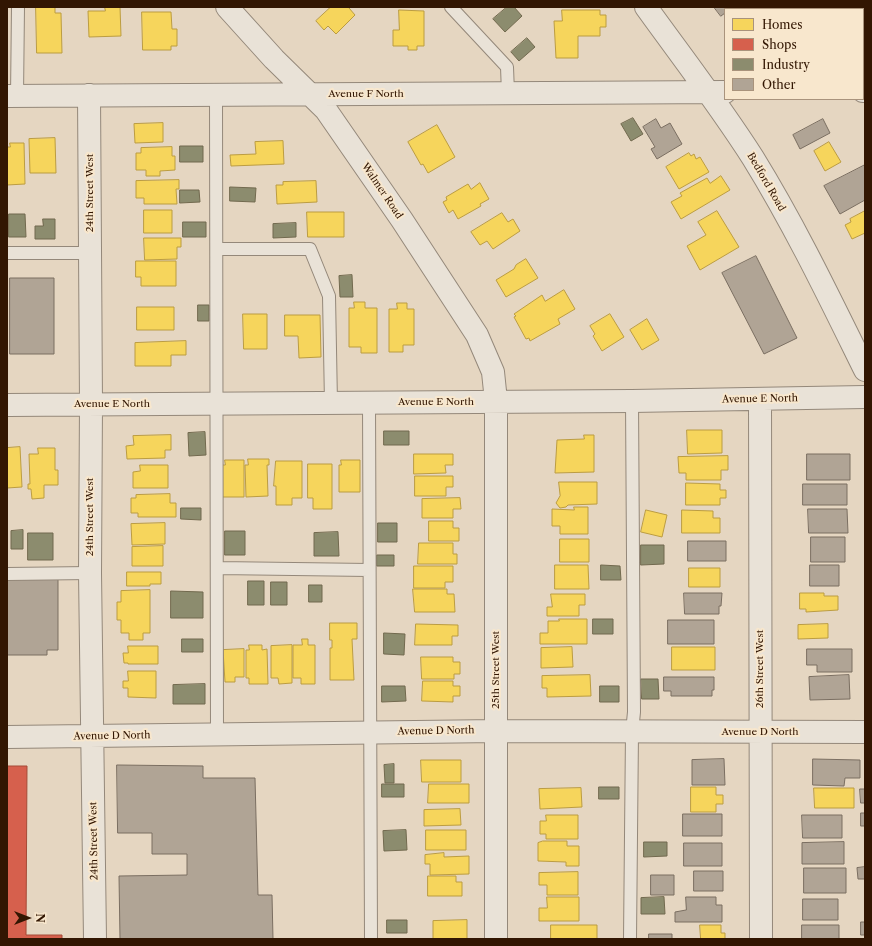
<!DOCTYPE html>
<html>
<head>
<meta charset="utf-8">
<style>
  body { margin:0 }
  #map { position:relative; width:872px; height:946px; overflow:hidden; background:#e5d6c1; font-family:"Libre Caslon Text",serif }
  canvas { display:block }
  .frame { position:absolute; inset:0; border:8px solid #321602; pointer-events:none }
  .legend { position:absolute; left:724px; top:8px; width:140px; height:92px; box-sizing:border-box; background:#f8e7cd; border:1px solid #a9937c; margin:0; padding:5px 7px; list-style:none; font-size:12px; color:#321602 }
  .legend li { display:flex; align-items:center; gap:8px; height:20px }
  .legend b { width:20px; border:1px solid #a9937c }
  .north { position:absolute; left:8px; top:898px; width:40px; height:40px; -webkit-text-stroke:3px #f8e7cd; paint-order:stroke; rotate:90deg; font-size:11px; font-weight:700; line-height:16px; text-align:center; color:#321602 }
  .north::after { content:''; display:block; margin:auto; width:14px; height:18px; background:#321602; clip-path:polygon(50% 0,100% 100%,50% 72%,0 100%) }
</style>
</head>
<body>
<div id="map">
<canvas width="872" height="946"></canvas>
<div class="frame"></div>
<ul class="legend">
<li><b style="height:11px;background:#f6d55c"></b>Homes</li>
<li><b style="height:11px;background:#d6604d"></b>Shops</li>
<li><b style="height:11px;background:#8c8c6e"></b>Industry</li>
<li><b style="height:11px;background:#b0a495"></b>Other</li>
</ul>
<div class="north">N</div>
</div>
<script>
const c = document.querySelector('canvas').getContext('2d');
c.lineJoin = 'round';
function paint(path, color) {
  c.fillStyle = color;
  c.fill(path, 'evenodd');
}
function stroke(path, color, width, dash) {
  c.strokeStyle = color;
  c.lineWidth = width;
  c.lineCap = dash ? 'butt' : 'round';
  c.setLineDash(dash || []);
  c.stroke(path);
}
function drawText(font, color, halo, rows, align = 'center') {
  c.font = font + ' "Libre Caslon Text",serif';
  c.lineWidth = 4;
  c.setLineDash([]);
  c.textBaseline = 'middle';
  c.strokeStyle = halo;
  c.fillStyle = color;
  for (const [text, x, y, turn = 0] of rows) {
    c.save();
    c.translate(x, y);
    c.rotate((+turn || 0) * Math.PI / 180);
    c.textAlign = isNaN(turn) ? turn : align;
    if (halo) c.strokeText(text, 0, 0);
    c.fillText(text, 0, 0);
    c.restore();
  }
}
const homes = new Path2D(`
  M 36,7 L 55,7 L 55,13 L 61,13 L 62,53 L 37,53 Z
  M 105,7 L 120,7 L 121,36 L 89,37 L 88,11 L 105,11 Z
  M 331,7 L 351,7 L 349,8 L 355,15 L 336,34 L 328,26 L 324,30 L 316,21 Z
  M 399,10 L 424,11 L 424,46 L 417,46 L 417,50 L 408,50 L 408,46 L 393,46 L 393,30 L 399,30 Z
  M 562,10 L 600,10 L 600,15 L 606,15 L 606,27 L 600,27 L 600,36 L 578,36 L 578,58 L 556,58 L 554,21 L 562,21 Z
  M 142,12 L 171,12 L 172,29 L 177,29 L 177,46 L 171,46 L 171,50 L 143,50 Z
  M 163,123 L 163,142 L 135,143 L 134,124 Z
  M 437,125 L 455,157 L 428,173 L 423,164 L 421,165 L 408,142 Z
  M 55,138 L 56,173 L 30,173 L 29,139 Z
  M 283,141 L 284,164 L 231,166 L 230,155 L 256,154 L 255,142 Z
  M 829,142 L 841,162 L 825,171 L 814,151 Z
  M 10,143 L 24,143 L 25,184 L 7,185 L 7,147 L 10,147 Z
  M 172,147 L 172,156 L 175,156 L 175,170 L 160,171 L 160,176 L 146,176 L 146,170 L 136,170 L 136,153 L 141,153 L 141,148 Z
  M 689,153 L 691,156 L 694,154 L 696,159 L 700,157 L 709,172 L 679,189 L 666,167 Z
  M 721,176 L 730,190 L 681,219 L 671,202 L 682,196 L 680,193 L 707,178 L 710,183 Z
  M 179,180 L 179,189 L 176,189 L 177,204 L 144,204 L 144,198 L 136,198 L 136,181 Z
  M 316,181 L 317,202 L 277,204 L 276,185 L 283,185 L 283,182 Z
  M 480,183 L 489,199 L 480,204 L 481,206 L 458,219 L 453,210 L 449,213 L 443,202 L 447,200 L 446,197 L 468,184 L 471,189 Z
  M 144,210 L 172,210 L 172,233 L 144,233 Z
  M 717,211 L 739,247 L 700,270 L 687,246 L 706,235 L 698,222 Z
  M 865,211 L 865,233 L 852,239 L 845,225 L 851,222 L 850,219 Z
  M 307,212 L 344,212 L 344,237 L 308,237 Z
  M 502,213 L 508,222 L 513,219 L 520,231 L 493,249 L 487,241 L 480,245 L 471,232 Z
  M 144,238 L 181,238 L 181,247 L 177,247 L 177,259 L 145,260 Z
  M 526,259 L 538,278 L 506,297 L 496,280 L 514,269 L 516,265 Z
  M 136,261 L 176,261 L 176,286 L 141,286 L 141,277 L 136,277 Z
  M 564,290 L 575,309 L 558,319 L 560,324 L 530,341 L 529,338 L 526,339 L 514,317 L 516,316 L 514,314 L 542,295 L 545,301 Z
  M 354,302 L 365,302 L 365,308 L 377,308 L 377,353 L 361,353 L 361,347 L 349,347 L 349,308 L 354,308 Z
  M 397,303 L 407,303 L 407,309 L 414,309 L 414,345 L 403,345 L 403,352 L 389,352 L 389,309 L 397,309 Z
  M 137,307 L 174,307 L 174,330 L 137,330 Z
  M 243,314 L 267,314 L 267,349 L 244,349 Z
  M 610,314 L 624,337 L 602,351 L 593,336 L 595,334 L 590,326 Z
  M 285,315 L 320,315 L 321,357 L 299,358 L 298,336 L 285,336 Z
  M 647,319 L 659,340 L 642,350 L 630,330 Z
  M 186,341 L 186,355 L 171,355 L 171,366 L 135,366 L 135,343 Z
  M 687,430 L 722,430 L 722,453 L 688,454 Z
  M 171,435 L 171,450 L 165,450 L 165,458 L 127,459 L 126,446 L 134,445 L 133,436 Z
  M 584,435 L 594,435 L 594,472 L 555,473 L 557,440 L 584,439 Z
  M 20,447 L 22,487 L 7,488 L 7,448 Z
  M 38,448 L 55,448 L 55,470 L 58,470 L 58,485 L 44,485 L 44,498 L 32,499 L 31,489 L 28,489 L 28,484 L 30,484 L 29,454 L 38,454 Z
  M 414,454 L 453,454 L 453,465 L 445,465 L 446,473 L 414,474 Z
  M 728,456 L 728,470 L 721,470 L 721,480 L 686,480 L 686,473 L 679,473 L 678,457 Z
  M 248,459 L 269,459 L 269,465 L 267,465 L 268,496 L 246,497 L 245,465 L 248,465 Z
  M 225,460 L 244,460 L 244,497 L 221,497 L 221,465 L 225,465 Z
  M 341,460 L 360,460 L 360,492 L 339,492 L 339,465 L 341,465 Z
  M 276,461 L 302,461 L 302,498 L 292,498 L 292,505 L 276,505 L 276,486 L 274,486 Z
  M 308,464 L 332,464 L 332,509 L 313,509 L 313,498 L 308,498 Z
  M 140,465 L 168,465 L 168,488 L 133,488 L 133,472 L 140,471 Z
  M 415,476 L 453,476 L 453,487 L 446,487 L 446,496 L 415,496 Z
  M 559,482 L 597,482 L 597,504 L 568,505 L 566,507 L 560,508 L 556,503 L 560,496 Z
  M 686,483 L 720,484 L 720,490 L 726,490 L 726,498 L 720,498 L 720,505 L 686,505 Z
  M 170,494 L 170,503 L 176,503 L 176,517 L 138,517 L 138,513 L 131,513 L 131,498 L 136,498 L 136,495 Z
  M 460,498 L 461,509 L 453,509 L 453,518 L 422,518 L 422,499 Z
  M 574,507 L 588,507 L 588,534 L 560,534 L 560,526 L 552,526 L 552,509 L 574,510 Z
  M 646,510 L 667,515 L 662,537 L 641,532 Z
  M 682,510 L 713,511 L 713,518 L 720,518 L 720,533 L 682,533 Z
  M 429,521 L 453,521 L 453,528 L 459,528 L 459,541 L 429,541 Z
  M 165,523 L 165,544 L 132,545 L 131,524 Z
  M 560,539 L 589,539 L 589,562 L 560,562 Z
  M 419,543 L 453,543 L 453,554 L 457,554 L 457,564 L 418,564 Z
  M 163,546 L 163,566 L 132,566 L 132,547 Z
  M 555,565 L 588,565 L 589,589 L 555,589 Z
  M 414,566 L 453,566 L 453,582 L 445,582 L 445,588 L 414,588 Z
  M 689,568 L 720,568 L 720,587 L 689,587 Z
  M 127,572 L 161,572 L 161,584 L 150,584 L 150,586 L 127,586 Z
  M 413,589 L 447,589 L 447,594 L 454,594 L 455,612 L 415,612 Z
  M 150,590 L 150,633 L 143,633 L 143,640 L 129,640 L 129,633 L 121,633 L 121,620 L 117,620 L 117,602 L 121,602 L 121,591 Z
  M 800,593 L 824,593 L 824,596 L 838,596 L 838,610 L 806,612 L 806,609 L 800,609 Z
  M 551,594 L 585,594 L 585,605 L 579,605 L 579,616 L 547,616 L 547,607 L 552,607 Z
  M 559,619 L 587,619 L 587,644 L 540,644 L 540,633 L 548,633 L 548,621 L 559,621 Z
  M 330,623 L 357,623 L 357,639 L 352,639 L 354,680 L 330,680 L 330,648 L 332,648 L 332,640 L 330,640 Z
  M 416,624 L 458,625 L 458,636 L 452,636 L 452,645 L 415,645 Z
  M 828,624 L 828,638 L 798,639 L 798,625 Z
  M 302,639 L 308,639 L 308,645 L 315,645 L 315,684 L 301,684 L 301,678 L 293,678 L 293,645 L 302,645 Z
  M 249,645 L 262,645 L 262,650 L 267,649 L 268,684 L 249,684 L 249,678 L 246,678 L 246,650 L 249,650 Z
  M 292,645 L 292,683 L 279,684 L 278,678 L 271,678 L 271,646 Z
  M 128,646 L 158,646 L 158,664 L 128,664 L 128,663 L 124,663 L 123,653 L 128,653 Z
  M 572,647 L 573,667 L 541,668 L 541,648 Z
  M 672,647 L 715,647 L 715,670 L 672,670 Z
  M 244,649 L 244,677 L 235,677 L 235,682 L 225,682 L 223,650 Z
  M 421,657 L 453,657 L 453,662 L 460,662 L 460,674 L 454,674 L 454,679 L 422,679 Z
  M 128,671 L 156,671 L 156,698 L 128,697 L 128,688 L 123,688 L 123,681 L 128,681 Z
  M 590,675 L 591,696 L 547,697 L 547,688 L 542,688 L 542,676 Z
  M 423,681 L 453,681 L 453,686 L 460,686 L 460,696 L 453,696 L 453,702 L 422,701 Z
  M 421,760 L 461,760 L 461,782 L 422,782 Z
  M 429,784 L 469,784 L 469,803 L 428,803 Z
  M 691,787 L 716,787 L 716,795 L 723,795 L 723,804 L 716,804 L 716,812 L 691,812 Z
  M 581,788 L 582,807 L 540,809 L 539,789 Z
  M 814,788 L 854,788 L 854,808 L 815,808 Z
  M 460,809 L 461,825 L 424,826 L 424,810 Z
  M 546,815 L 578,815 L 578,839 L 546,839 L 546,834 L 540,834 L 540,821 L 546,821 Z
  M 426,830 L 466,830 L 466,850 L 426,850 Z
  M 543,841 L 567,841 L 567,846 L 579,846 L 579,866 L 566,866 L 566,862 L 538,861 L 538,843 Z
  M 444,853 L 444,857 L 469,856 L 469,874 L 430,875 L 430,864 L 425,864 L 425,855 Z
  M 578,872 L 578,895 L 547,895 L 547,885 L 539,885 L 539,873 Z
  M 428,876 L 456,876 L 456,882 L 462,882 L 462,896 L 428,896 Z
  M 547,897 L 579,897 L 579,921 L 539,921 L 539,908 L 547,908 Z
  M 467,920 L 467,939 L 433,939 L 433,921 Z
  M 551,925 L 597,925 L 597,939 L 551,939 Z
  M 700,925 L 721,925 L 721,933 L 725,933 L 725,939 L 701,939 Z`);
const shops = new Path2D(`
  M 7,766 L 27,766 L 26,935 L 62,935 L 62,939 L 7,939 Z`);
const industry = new Path2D(`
  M 507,7 L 514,7 L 522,16 L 505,32 L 493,19 Z
  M 527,38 L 535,47 L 519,61 L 511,52 Z
  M 633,118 L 643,134 L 631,141 L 621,124 Z
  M 180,146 L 203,146 L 203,162 L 180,162 Z
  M 230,187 L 256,188 L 255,202 L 230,201 Z
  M 180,190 L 199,190 L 200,202 L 180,203 Z
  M 9,214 L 25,214 L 26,237 L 9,237 Z
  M 43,219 L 55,219 L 55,239 L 35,239 L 35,226 L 43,226 Z
  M 183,222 L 206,222 L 206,237 L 183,237 Z
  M 296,223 L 296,237 L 273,238 L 273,224 Z
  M 352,275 L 353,297 L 340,297 L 339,276 Z
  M 198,305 L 209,305 L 209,321 L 198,321 Z
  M 384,431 L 409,431 L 409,445 L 384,445 Z
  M 205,432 L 206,455 L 189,456 L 188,433 Z
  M 181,508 L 201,508 L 201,520 L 181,519 Z
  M 378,523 L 397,523 L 397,542 L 378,542 Z
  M 23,530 L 23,549 L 11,549 L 11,531 Z
  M 225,531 L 245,531 L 245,555 L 225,555 Z
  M 338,532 L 339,556 L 314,556 L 314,533 Z
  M 28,533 L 53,533 L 53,560 L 28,560 Z
  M 641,545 L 664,545 L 664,564 L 641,565 Z
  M 377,555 L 394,555 L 394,566 L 377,566 Z
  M 601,565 L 620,566 L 621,580 L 601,580 Z
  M 248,581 L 264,581 L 264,605 L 248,605 Z
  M 271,582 L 287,582 L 287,605 L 271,605 Z
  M 309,585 L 322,585 L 322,602 L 309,602 Z
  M 171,591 L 203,592 L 203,618 L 171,618 Z
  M 593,619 L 613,619 L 613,634 L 593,634 Z
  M 384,633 L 405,634 L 404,655 L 384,654 Z
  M 182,639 L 203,639 L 203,652 L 182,652 Z
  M 641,679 L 658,679 L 659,699 L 642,699 Z
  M 205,684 L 205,704 L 173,704 L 173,685 Z
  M 382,686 L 405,686 L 406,701 L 382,702 Z
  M 600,686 L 619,686 L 619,702 L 600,702 Z
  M 394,764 L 394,783 L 385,783 L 384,765 Z
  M 382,784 L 404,784 L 404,797 L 382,797 Z
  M 599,787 L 619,787 L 619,799 L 599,799 Z
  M 406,830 L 407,850 L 384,851 L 383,831 Z
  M 644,842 L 667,842 L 667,856 L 644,857 Z
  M 664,897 L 665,914 L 641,914 L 641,898 Z
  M 387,920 L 407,920 L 407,933 L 387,933 Z`);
const building = new Path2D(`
  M 714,7 L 733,7 L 725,9 L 725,13 L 721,16 Z
  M 656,119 L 661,128 L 670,123 L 682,144 L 657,159 L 651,149 L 655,147 L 643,127 Z
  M 823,119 L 830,133 L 800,149 L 793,135 Z
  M 865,165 L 865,200 L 840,214 L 824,186 Z
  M 756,256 L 797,338 L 764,354 L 722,273 Z
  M 10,278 L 54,278 L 54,354 L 10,354 Z
  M 807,454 L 850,454 L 850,480 L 807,480 Z
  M 803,484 L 847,484 L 847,505 L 803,505 Z
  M 808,509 L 847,509 L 848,533 L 809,533 Z
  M 811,537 L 845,537 L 845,562 L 811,562 Z
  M 688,541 L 726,541 L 726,561 L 688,561 Z
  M 810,565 L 839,565 L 839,586 L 810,586 Z
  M 7,578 L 58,578 L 58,650 L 47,650 L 47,655 L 7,655 Z
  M 684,593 L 722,593 L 721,606 L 719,606 L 719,614 L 685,614 Z
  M 668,620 L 714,620 L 714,644 L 668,644 Z
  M 807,649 L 852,649 L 852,672 L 817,672 L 817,665 L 807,665 Z
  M 849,675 L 850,699 L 810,700 L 809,677 Z
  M 664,677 L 714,677 L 714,690 L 712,690 L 712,696 L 671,696 L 671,691 L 664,691 Z
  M 724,759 L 725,785 L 692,785 L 692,760 Z
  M 813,759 L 860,760 L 860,778 L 845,778 L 844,786 L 813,785 Z
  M 117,765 L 203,766 L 203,778 L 255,778 L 258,895 L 272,895 L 273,939 L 120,939 L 119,876 L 187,875 L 187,854 L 152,854 L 152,833 L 118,833 Z
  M 860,789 L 865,789 L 865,803 L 861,803 Z
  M 861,813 L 865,813 L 865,826 L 861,826 Z
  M 683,814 L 722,814 L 722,836 L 683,836 Z
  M 802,815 L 842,815 L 842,838 L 803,838 Z
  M 844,842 L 844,864 L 802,864 L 802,843 Z
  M 684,843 L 722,843 L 722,866 L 684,866 Z
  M 865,867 L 865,879 L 858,879 L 857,868 Z
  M 804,868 L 846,868 L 846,893 L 804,893 Z
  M 694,871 L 723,871 L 723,891 L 694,891 Z
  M 651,875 L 674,875 L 674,895 L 651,895 Z
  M 686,897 L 716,897 L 716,905 L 722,905 L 722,922 L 675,922 L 675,912 L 686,910 Z
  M 803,899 L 838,899 L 838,920 L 803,920 Z
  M 861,922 L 865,922 L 865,935 L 861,935 Z
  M 802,925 L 839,925 L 839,939 L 802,939 Z
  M 649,934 L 672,934 L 672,939 L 649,939 Z`);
const service = new Path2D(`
  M 451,7 L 507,67 L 508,93
  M 216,95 L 217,733
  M 17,96 L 18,7
  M 217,249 L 310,249 L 329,296 L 331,403
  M 7,253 L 90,253
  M 369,403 L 371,939
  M 218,568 L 369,570
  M 7,574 L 90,573
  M 630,939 L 632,732 L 634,712 L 632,401`);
const minor = new Path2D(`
  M 227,7 L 274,59 L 326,110 L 402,220 L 477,335 L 493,372 L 496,401 L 496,939
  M 646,7 C 682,57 720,106 753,158 C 795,226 830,299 865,370
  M 863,91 L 865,91
  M 89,95 L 91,404 L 90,573 L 95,939
  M 7,96 L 725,92
  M 760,399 L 761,939
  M 7,405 L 632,401 L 865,397
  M 7,737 L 497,731 L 865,732`);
const streetNames = [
  ["Avenue F North",366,94],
  ["Bedford Road",766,182,60],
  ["Walmer Road",382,191,56],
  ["24th Street West",90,193,-90],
  ["Avenue E North",760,399,-1],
  ["Avenue E North",436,402],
  ["Avenue E North",112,404],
  ["24th Street West",90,517,-90],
  ["26th Street West",760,669,-90],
  ["25th Street West",496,670,-90],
  ["Avenue D North",436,731,-1],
  ["Avenue D North",760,732],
  ["Avenue D North",112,736,-1],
  ["24th Street West",94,841,-91]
];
paint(homes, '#f6d55c');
stroke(homes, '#bb9c41', 1);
paint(shops, '#d6604d');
stroke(shops, '#a54a36', 1);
paint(industry, '#8c8c6e');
stroke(industry, '#71694e', 1);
paint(building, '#b0a495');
stroke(building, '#7a6e61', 1);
stroke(service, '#94887a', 14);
stroke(minor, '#94887a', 24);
stroke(service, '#e9e2d7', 12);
stroke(minor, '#e9e2d7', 22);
drawText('10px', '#321602', '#f8e7cd', streetNames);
</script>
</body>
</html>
